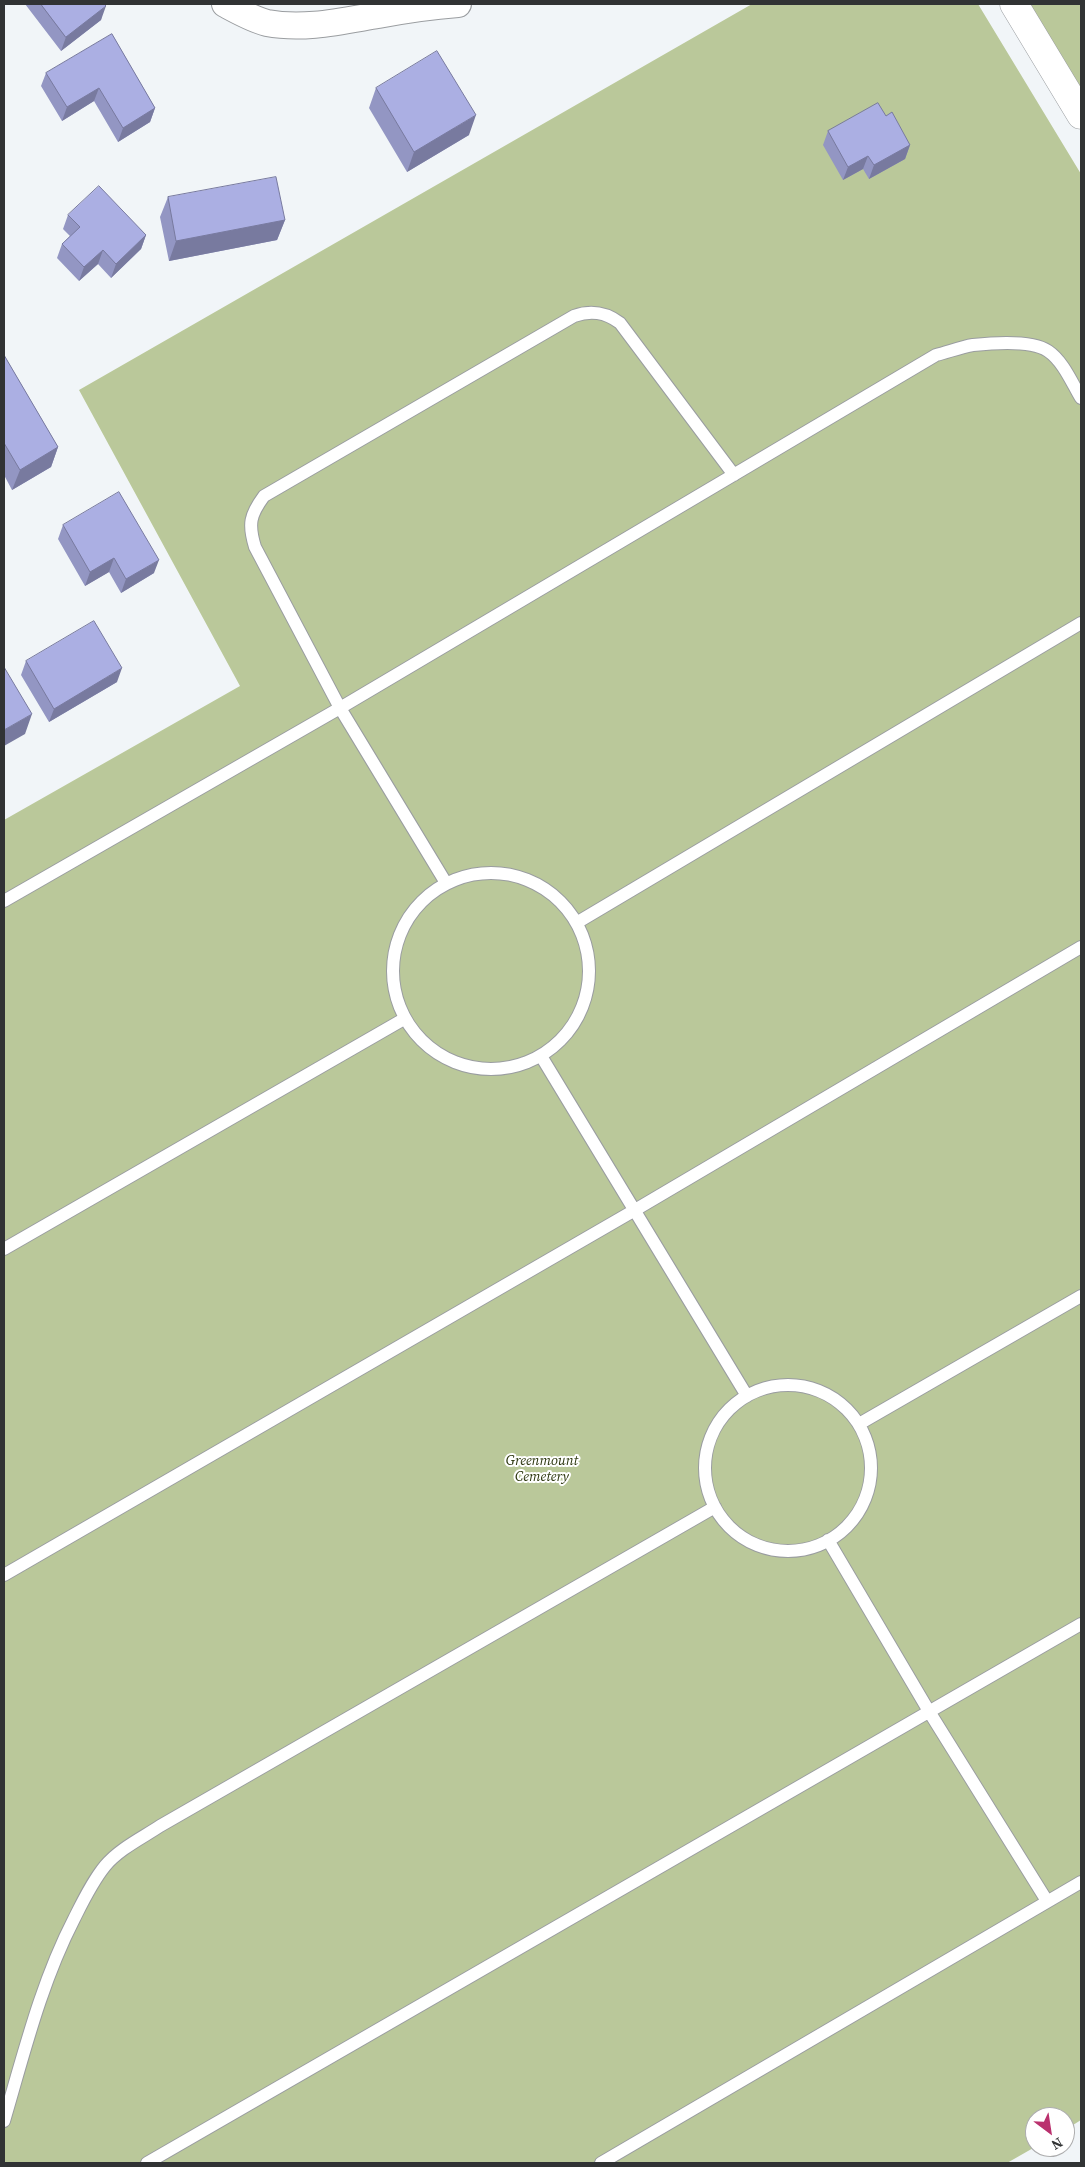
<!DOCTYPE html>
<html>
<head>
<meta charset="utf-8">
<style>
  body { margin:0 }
  #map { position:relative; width:1085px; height:2167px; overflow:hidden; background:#f1f5f8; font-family:"Source Serif 4",serif }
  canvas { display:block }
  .frame { position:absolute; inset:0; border:5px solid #313334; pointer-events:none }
  .north { position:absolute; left:1025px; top:2107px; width:50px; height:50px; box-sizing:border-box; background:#fff; border:1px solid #adadae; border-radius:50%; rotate:149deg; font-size:14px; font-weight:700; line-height:20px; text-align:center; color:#313334 }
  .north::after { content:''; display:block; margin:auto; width:18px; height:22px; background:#ba316e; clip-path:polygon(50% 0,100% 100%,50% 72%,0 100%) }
</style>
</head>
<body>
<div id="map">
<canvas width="1085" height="2167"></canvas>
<div class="frame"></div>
<div class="north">N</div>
</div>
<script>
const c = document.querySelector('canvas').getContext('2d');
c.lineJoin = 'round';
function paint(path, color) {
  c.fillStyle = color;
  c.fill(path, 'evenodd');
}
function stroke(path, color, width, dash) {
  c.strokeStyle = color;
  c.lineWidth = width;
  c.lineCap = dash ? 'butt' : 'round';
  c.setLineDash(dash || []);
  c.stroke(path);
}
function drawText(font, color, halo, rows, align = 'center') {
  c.font = font + ' "Source Serif 4",serif';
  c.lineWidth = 4;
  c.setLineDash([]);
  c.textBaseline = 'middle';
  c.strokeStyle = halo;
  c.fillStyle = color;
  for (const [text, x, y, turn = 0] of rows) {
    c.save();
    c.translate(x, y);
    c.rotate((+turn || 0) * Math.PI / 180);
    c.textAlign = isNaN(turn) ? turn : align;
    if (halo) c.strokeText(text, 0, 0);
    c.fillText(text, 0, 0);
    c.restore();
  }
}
const green = new Path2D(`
  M 752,4 L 978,4 L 1081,174 L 1081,2120 L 1065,2130 L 1065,2117 L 1035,2117 L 1035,2147 L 1007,2163 L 4,2163 L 4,820 L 240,686 L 79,390 Z
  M 1014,4 L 1081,4 L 1081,115 Z`);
const service = new Path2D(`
  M393 971a98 98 0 1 1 196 0a98 98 0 1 1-196 0Z
  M 446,883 L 340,708 L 255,547 C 248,524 250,515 264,496 L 574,316 C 591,310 605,312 620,323 L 734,475
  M 4,901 L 340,708 L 936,355 C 948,352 961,347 973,345 C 992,343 1032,340 1048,351 C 1063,361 1072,383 1081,398
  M 578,922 L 1081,623
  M 541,1056 L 747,1396
  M 4,1249 L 404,1019
  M705 1468a83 83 0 1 1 166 0a83 83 0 1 1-166 0Z
  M 859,1424 L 1081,1296
  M 828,1540 L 930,1713 L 1047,1901
  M 4,1575 L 635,1210 L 1081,947
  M 4,2121 C 24,2053 41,1983 74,1919 C 83,1901 92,1882 105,1866 C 119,1849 142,1838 160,1826 L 715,1507
  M 147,2163 L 1081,1624
  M 601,2163 L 1081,1882`);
const minor = new Path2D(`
  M 225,4 C 238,11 252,19 267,23 C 304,30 342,21 378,15 C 404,10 431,6 458,4`);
const tertiary = new Path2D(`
  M 1014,4 L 1081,115`);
const wall = new Path2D(`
  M 25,4 L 104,4 L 101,20 L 61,51 Z
  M 112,34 L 155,108 L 150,122 L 118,142 L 94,101 L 62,121 L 41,86 L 46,73 Z
  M 376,88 L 469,135 L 407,172 L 369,108 Z
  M 886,116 L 910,145 L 905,159 L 869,179 L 863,169 L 843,180 L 823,145 L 828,131 Z
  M 168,197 L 285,220 L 277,240 L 169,261 L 160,217 Z
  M 68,215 L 146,235 L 141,249 L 111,278 L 98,264 L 79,281 L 57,258 L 62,244 L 70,236 L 63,229 Z
  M 4,355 L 58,447 L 51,467 L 12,490 L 4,475 Z
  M 63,525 L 154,573 L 121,593 L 109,572 L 85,586 L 58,539 Z
  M 26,661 L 117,682 L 49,722 L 21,675 Z`);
const shadedWall = new Path2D(`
  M 106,6 L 101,20 L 61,51 L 66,37 Z
  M 99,88 L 94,101 L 62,121 L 67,107 Z
  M 155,108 L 150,122 L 118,142 L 123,128 Z
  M 476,115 L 469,135 L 407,172 L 414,152 Z
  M 910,145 L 905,159 L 869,179 L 874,165 Z
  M 868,156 L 863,169 L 843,180 L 848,167 Z
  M 285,220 L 277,240 L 169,261 L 176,241 Z
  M 146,235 L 141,249 L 111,278 L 116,264 Z
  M 103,250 L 98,264 L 79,281 L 84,267 Z
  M 58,447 L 51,467 L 12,490 L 20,470 Z
  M 114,558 L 109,572 L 85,586 L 90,572 Z
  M 159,560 L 154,573 L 121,593 L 126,579 Z
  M 122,668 L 117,682 L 49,722 L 54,709 Z
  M 32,714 L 25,734 L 4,746 L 4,730 Z`);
const building = new Path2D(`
  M 41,4 L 104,4 L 106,6 L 66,37 Z
  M 112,34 L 155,108 L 123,128 L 99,88 L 67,107 L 46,73 Z
  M 437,51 L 476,115 L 414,152 L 376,88 Z
  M 878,103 L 886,116 L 892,112 L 910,145 L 874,165 L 868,156 L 848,167 L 828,131 Z
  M 276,177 L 285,220 L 176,241 L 168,197 Z
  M 99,186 L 146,235 L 116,264 L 103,250 L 84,267 L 62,244 L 80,227 L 68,215 Z
  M 4,355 L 58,447 L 20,470 L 4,443 Z
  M 119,492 L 159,560 L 126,579 L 114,558 L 90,572 L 63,525 Z
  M 94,621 L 122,668 L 54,709 L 26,661 Z
  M 4,667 L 32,714 L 4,730 Z`);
const parkNames = [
  ["Greenmount",542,1461],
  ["Cemetery",542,1477]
];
paint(green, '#bac89a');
stroke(service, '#9a9da0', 14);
stroke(minor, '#9a9da0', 28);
stroke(tertiary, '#9a9da0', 29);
stroke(service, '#fff', 12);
stroke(minor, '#fff', 26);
stroke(tertiary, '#fff', 28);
paint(wall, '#9396c3');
paint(shadedWall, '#787a9f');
paint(building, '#abafe3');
stroke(building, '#787a9f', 1);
drawText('italic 14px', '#2b350d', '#fff', parkNames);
</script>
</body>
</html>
